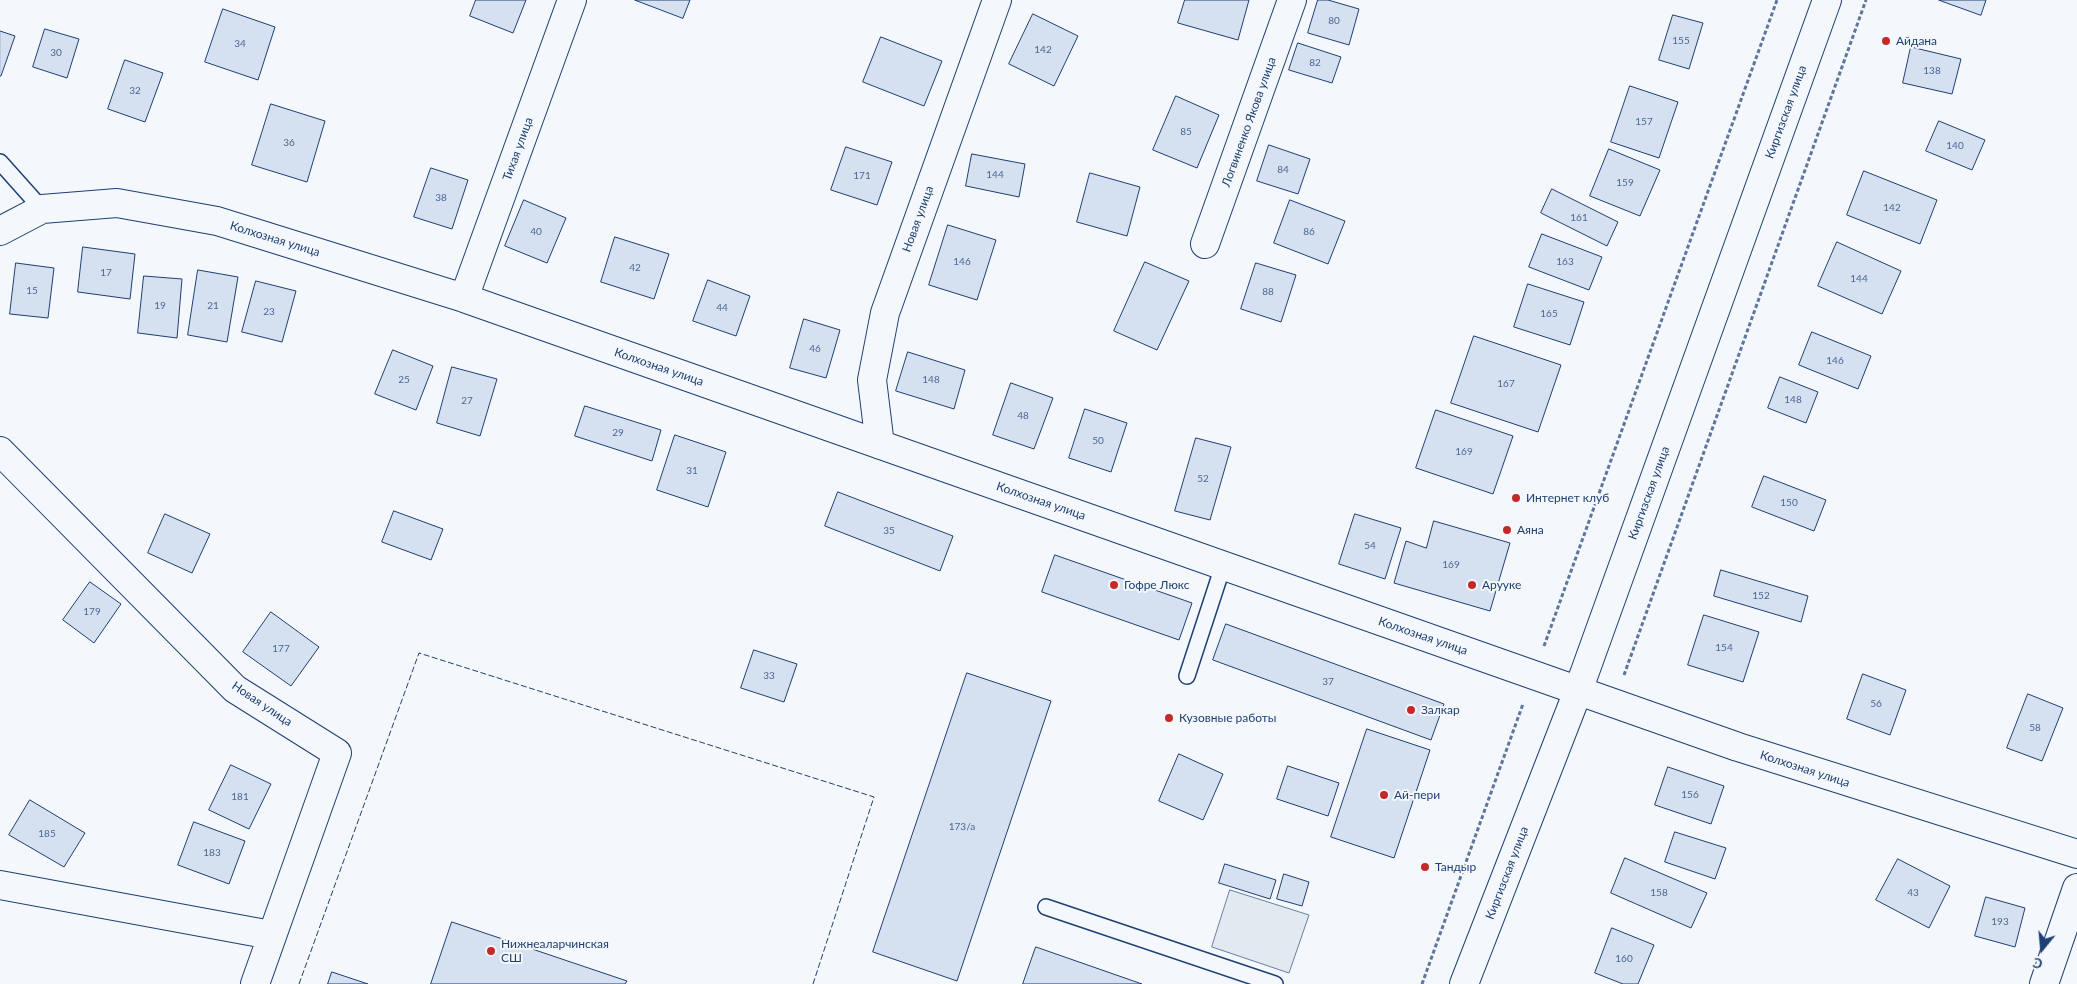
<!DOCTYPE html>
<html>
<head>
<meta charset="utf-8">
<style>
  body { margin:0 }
  #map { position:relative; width:2077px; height:984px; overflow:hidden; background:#f4f7fb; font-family:Lato,sans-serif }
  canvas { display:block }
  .north { position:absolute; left:2017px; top:924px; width:50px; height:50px; -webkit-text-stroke:4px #f4f7fb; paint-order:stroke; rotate:197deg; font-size:14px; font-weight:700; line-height:20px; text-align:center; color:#1d3f73 }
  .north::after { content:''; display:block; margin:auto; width:18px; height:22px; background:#1d3f73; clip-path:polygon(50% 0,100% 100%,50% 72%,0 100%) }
</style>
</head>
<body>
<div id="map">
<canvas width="2077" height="984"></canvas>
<div class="north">С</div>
</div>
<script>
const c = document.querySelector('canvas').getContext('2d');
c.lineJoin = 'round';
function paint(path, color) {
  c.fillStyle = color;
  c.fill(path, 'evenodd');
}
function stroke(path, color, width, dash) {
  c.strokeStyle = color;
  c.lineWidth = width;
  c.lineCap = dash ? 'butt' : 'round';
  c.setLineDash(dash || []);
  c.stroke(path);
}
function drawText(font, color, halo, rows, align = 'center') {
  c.font = font + ' Lato,sans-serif';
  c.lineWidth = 4;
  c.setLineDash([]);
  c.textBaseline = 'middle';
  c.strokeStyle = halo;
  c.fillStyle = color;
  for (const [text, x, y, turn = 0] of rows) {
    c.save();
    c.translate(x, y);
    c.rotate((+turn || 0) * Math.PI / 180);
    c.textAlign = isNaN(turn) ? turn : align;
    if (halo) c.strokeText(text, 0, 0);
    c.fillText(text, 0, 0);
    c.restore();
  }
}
const green = new Path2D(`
  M 1230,890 L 1309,915 L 1289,973 L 1212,947 Z`);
const building = new Path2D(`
  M 476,0 L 526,0 L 513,33 L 470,16 Z
  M 635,0 L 690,0 L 683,18 Z
  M 1185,0 L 1249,0 L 1238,40 L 1178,23 Z
  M 1318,0 L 1328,0 L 1359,9 L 1349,45 L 1308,33 Z
  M 1939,0 L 1986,0 L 1981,15 Z
  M 223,9 L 275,27 L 258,80 L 205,62 Z
  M 1033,14 L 1078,36 L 1054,86 L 1009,64 Z
  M 1673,15 L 1703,23 L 1689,69 L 1659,60 Z
  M 45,29 L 79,39 L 67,78 L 33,67 Z
  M 0,31 L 15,36 L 1,76 L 0,76 Z
  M 881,37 L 942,61 L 924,106 L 863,82 Z
  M 1298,43 L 1341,57 L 1332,83 L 1289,70 Z
  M 1911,47 L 1961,59 L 1952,94 L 1903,83 Z
  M 125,60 L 163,73 L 145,122 L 108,109 Z
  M 1630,86 L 1678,102 L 1659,158 L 1611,142 Z
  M 1176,96 L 1219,115 L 1197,168 L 1153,150 Z
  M 271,104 L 325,121 L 307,182 L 252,165 Z
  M 1939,121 L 1985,140 L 1972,170 L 1926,151 Z
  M 1269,145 L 1310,159 L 1298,194 L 1257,181 Z
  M 846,147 L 892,162 L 877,205 L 831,190 Z
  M 1609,149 L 1660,170 L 1640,216 L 1590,196 Z
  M 972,154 L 1025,164 L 1019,197 L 966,186 Z
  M 431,168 L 468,180 L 452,229 L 414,217 Z
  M 1864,171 L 1937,200 L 1920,244 L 1847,215 Z
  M 1090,173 L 1140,187 L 1127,236 L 1077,222 Z
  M 1552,189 L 1618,222 L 1607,246 L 1541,213 Z
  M 524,200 L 566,218 L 547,263 L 505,246 Z
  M 1290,200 L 1345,221 L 1328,264 L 1274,243 Z
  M 948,225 L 996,240 L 977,300 L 929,285 Z
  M 1542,234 L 1602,257 L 1589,290 L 1529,267 Z
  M 615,237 L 669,254 L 654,299 L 601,282 Z
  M 1837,242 L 1901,271 L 1882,314 L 1818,286 Z
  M 83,247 L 135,254 L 130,299 L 78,292 Z
  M 1145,262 L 1189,281 L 1157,350 L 1114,331 Z
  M 16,263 L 54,268 L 48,318 L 10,314 Z
  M 1256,263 L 1296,275 L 1281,322 L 1241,309 Z
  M 198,270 L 238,277 L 227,342 L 188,335 Z
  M 144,276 L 182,279 L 177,338 L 138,333 Z
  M 708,280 L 750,296 L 736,336 L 693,321 Z
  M 256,281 L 296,291 L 282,342 L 242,332 Z
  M 1528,284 L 1584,302 L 1570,345 L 1514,327 Z
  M 804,319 L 840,330 L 826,378 L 790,368 Z
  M 1812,332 L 1871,356 L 1858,389 L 1799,365 Z
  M 1474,336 L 1561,365 L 1538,432 L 1451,403 Z
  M 393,350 L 433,366 L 416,410 L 375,394 Z
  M 908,352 L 965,370 L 954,409 L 896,391 Z
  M 452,367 L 497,379 L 480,436 L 437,423 Z
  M 1780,377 L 1818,392 L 1806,423 L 1768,408 Z
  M 1011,383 L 1053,398 L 1034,449 L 993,435 Z
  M 585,406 L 661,430 L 652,461 L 575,436 Z
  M 1085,409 L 1127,423 L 1111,472 L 1069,458 Z
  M 1436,410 L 1513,436 L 1493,494 L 1416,468 Z
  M 675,435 L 726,452 L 708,507 L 657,490 Z
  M 1196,438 L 1231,447 L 1210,520 L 1175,511 Z
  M 1764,476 L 1826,500 L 1814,531 L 1752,507 Z
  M 838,492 L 953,536 L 940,571 L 825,526 Z
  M 394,511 L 443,529 L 431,560 L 382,542 Z
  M 165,514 L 210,534 L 192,573 L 148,553 Z
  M 1355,514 L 1401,528 L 1385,579 L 1339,564 Z
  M 1434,521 L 1510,543 L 1490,611 L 1394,583 L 1406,541 L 1426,548 Z
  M 1055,555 L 1192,603 L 1179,640 L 1042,592 Z
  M 1721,570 L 1808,596 L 1801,622 L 1714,596 Z
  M 90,582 L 121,604 L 94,643 L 63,620 Z
  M 271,612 L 319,647 L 291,686 L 243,652 Z
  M 1704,615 L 1759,632 L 1743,682 L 1688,665 Z
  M 1226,624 L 1444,704 L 1431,740 L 1213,660 Z
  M 754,650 L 797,664 L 784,702 L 741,688 Z
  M 967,673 L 1051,701 L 957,981 L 873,952 Z
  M 1863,674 L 1906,690 L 1890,735 L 1847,719 Z
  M 2028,694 L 2063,708 L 2042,761 L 2007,748 Z
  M 1367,729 L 1430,750 L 1394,858 L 1331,837 Z
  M 1179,754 L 1223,774 L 1203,820 L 1159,801 Z
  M 231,765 L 271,784 L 249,829 L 209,810 Z
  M 1288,766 L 1339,783 L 1328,816 L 1277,799 Z
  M 1668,767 L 1724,786 L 1711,824 L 1655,805 Z
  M 30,800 L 85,833 L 64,867 L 9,835 Z
  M 194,822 L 245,841 L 229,884 L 178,865 Z
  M 1675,832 L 1726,848 L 1715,879 L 1665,862 Z
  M 1625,858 L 1707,893 L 1691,928 L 1611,893 Z
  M 1898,859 L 1950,886 L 1929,928 L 1876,900 Z
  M 1225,864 L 1276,880 L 1270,899 L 1219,883 Z
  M 1284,874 L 1309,882 L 1302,906 L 1277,899 Z
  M 1986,897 L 2025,908 L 2015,947 L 1975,936 Z
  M 452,922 L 627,981 L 625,984 L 431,984 Z
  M 1612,928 L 1654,945 L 1638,984 L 1623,984 L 1595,973 Z
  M 1036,947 L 1142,984 L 1023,984 Z
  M 332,972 L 368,984 L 328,984 Z`);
const path = new Path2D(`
  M 1544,646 L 1777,0
  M 1624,675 L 1866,0
  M 1422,984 L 1523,704`);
const service = new Path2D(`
  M 0,162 L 42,209
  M 1187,676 L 1223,566
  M 1046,907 L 1275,984`);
const minor = new Path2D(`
  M 0,231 L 42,209 L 117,203 L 217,221 L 464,298 L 1738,747 L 2077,854
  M 1205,244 L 1292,0
  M 464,298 L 572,0
  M 880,445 L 872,380 L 885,313 L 997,0
  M 0,451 L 235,689 L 337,753 L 255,984
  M 0,885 L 271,935
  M 2044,984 L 2077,888`);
const secondary = new Path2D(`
  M 1464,984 L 1578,691 L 1827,0`);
const fence = new Path2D(`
  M 299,984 L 419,653 L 874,797 L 813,984`);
const markers = [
  [1886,41,5,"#c62828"],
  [1516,498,5,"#c62828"],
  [1507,530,5,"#c62828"],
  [1114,585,5,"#c62828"],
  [1472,585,5,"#c62828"],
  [1411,710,5,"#c62828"],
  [1169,718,5,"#c62828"],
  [1384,795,5,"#c62828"],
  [1425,867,5,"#c62828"],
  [491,951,5,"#c62828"]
];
const numberNames = [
  ["80",1334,21],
  ["155",1681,41],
  ["34",240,44],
  ["142",1043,50],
  ["30",56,53],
  ["82",1315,63],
  ["138",1932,71],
  ["32",135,91],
  ["157",1644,122],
  ["85",1186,132],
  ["36",289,143],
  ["140",1955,146],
  ["84",1283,170],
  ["144",995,175],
  ["171",862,176],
  ["159",1625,183],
  ["38",441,198],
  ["142",1892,208],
  ["161",1579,218],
  ["40",536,232],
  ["86",1309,232],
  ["146",962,262],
  ["163",1565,262],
  ["42",635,268],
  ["17",106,273],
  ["144",1859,279],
  ["15",32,291],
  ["88",1268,292],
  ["19",160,306],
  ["21",213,306],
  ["44",722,308],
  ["23",269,312],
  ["165",1549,314],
  ["46",815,349],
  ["146",1835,361],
  ["25",404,380],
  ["148",931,380],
  ["167",1506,384],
  ["148",1793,400],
  ["27",467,401],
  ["48",1023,416],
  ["29",618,433],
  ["50",1098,441],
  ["169",1464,452],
  ["31",692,471],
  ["52",1203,479],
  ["150",1789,503],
  ["35",889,531],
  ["54",1370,546],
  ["169",1451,565],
  ["152",1761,596],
  ["179",92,612],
  ["154",1724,648],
  ["177",281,649],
  ["33",769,676],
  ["37",1328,682],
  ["56",1876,704],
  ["58",2035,728],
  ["156",1690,795],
  ["181",240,797],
  ["173/а",962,827],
  ["185",47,834],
  ["183",212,853],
  ["158",1659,893],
  ["43",1913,893],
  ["193",2000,922],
  ["160",1624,959]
];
const poiNames = [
  ["Айдана",1896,41],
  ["Интернет клуб",1526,498],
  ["Аяна",1517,530],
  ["Гофре Люкс",1124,585],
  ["Арууке",1482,585],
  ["Залкар",1421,710],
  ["Кузовные работы",1179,718],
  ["Ай-пери",1394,795],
  ["Тандыр",1435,867],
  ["Нижнеаларчинская",501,944],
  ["СШ",501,958]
];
const streetNames = [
  ["Киргизская улица",1786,112,-70],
  ["Логвиненко Якова улица",1249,122,-70],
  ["Тихая улица",518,149,-70],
  ["Новая улица",918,219,-70],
  ["Колхозная улица",275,239,17],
  ["Колхозная улица",659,367,19],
  ["Киргизская улица",1649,493,-70],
  ["Колхозная улица",1041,501,19],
  ["Колхозная улица",1423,636,19],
  ["Новая улица",262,704,34],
  ["Колхозная улица",1805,769,18],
  ["Киргизская улица",1507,873,-69]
];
paint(green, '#e3e9f0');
stroke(green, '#687fa3', 1);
paint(building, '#d5e0f0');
stroke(building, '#1d3f73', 1);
stroke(service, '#1d3f73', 18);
stroke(minor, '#1d3f73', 30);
stroke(secondary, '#1d3f73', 30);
stroke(path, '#5e769c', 3, [4, 2.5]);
stroke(service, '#f4f7fb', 15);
stroke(minor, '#f4f7fb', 28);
stroke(secondary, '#f4f7fb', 28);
stroke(fence, '#1d3f73', 1, [6, 2.5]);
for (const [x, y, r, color] of markers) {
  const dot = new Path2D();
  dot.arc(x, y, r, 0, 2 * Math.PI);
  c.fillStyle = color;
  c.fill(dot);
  stroke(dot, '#f4f7fb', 2);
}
drawText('10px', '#4b6792', null, numberNames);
drawText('12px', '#1d3f73', '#f4f7fb', poiNames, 'left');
drawText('12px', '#1d3f73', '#f4f7fb', streetNames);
</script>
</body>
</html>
